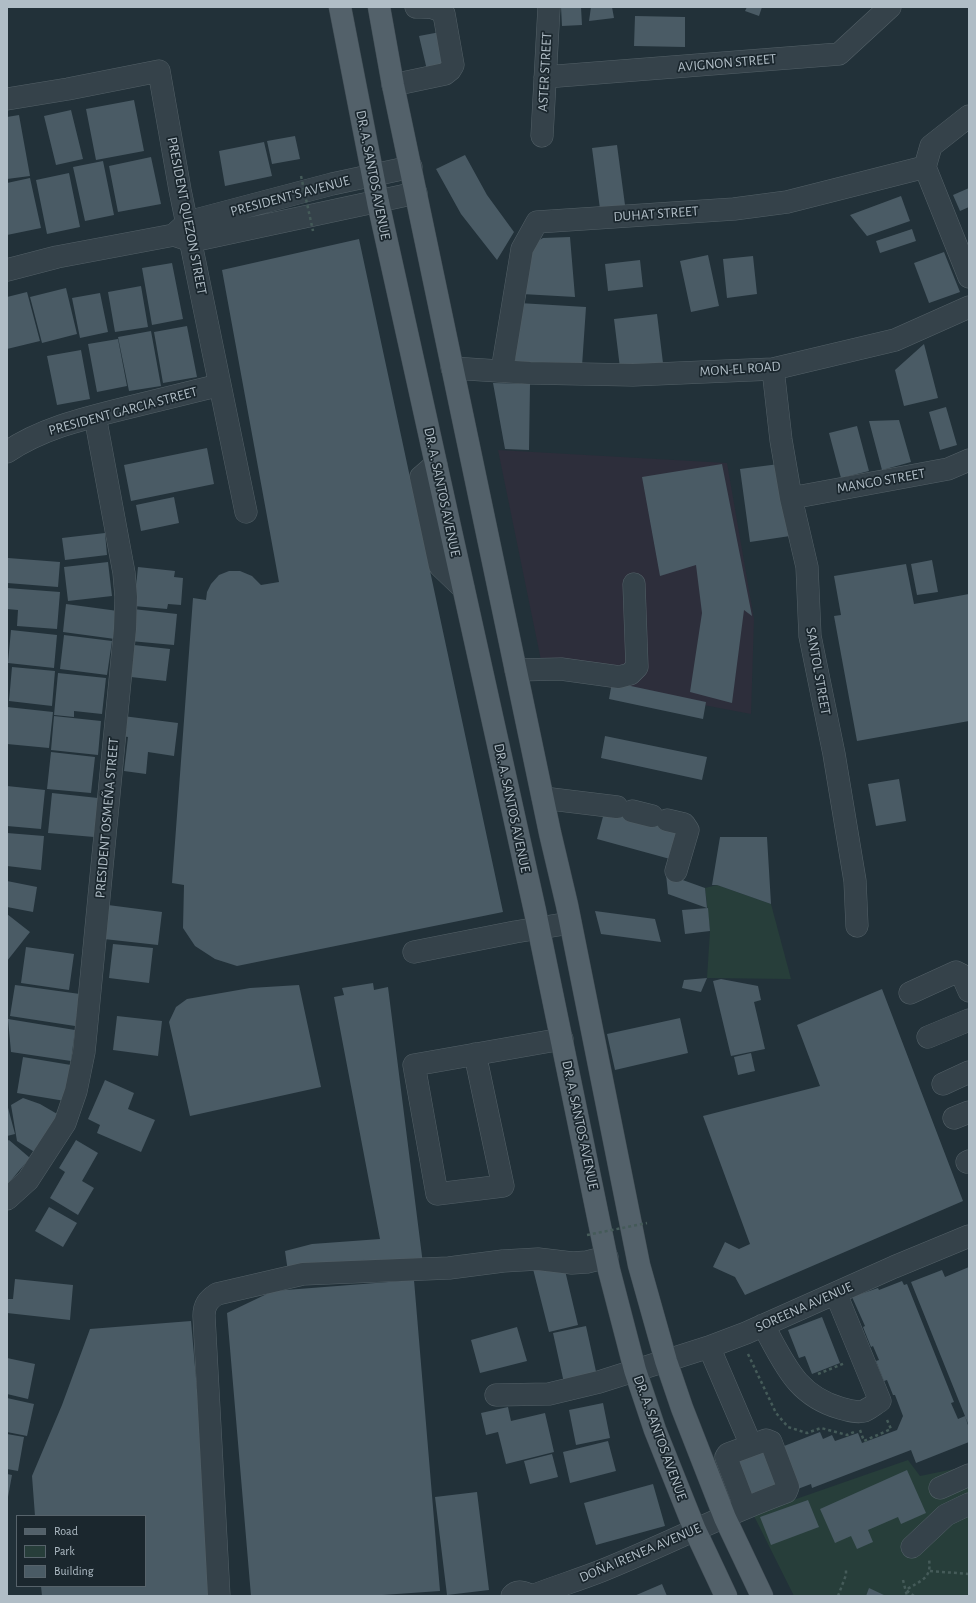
<!DOCTYPE html>
<html>
<head>
<meta charset="utf-8">
<style>
  body { margin:0 }
  #map { position:relative; width:976px; height:1603px; overflow:hidden; background:#223139; font-family:"Alegreya Sans",sans-serif }
  canvas { display:block }
  .frame { position:absolute; inset:0; border:8px solid #b0bdc6; pointer-events:none }
  .legend { position:absolute; left:16px; top:1515px; width:130px; height:72px; box-sizing:border-box; background:#1b272e; border:1px solid #57636b; margin:0; padding:5px 7px; list-style:none; font-size:12px; color:#b0bdc6 }
  .legend li { display:flex; align-items:center; gap:8px; height:20px }
  .legend b { width:20px; border:1px solid #57636b }
</style>
</head>
<body>
<div id="map">
<canvas width="976" height="1603"></canvas>
<div class="frame"></div>
<ul class="legend">
<li><b style="height:5px;background:#53616a"></b>Road</li>
<li><b style="height:11px;background:#273e3a"></b>Park</li>
<li><b style="height:11px;background:#4a5b65"></b>Building</li>
</ul>
</div>
<script>
const c = document.querySelector('canvas').getContext('2d');
c.lineJoin = 'round';
function paint(path, color) {
  c.fillStyle = color;
  c.fill(path, 'evenodd');
}
function stroke(path, color, width, dash) {
  c.strokeStyle = color;
  c.lineWidth = width;
  c.lineCap = dash ? 'butt' : 'round';
  c.setLineDash(dash || []);
  c.stroke(path);
}
function drawText(font, color, halo, rows, align = 'center') {
  c.font = font + ' "Alegreya Sans",sans-serif';
  c.lineWidth = 3.5;
  c.setLineDash([]);
  c.textBaseline = 'middle';
  c.strokeStyle = halo;
  c.fillStyle = color;
  for (const [text, x, y, turn = 0] of rows) {
    c.save();
    c.translate(x, y);
    c.rotate((+turn || 0) * Math.PI / 180);
    c.textAlign = isNaN(turn) ? turn : align;
    if (halo) c.strokeText(text, 0, 0);
    c.fillText(text, 0, 0);
    c.restore();
  }
}
const medical = new Path2D(`
  M 498,450 L 727,463 L 754,619 L 751,714 L 544,675 Z`);
const green = new Path2D(`
  M 717,885 L 771,904 L 791,979 L 707,978 L 710,931 L 705,888 Z
  M 908,1460 L 920,1476 L 969,1466 L 969,1596 L 794,1596 L 753,1514 Z`);
const building = new Path2D(`
  M 561,7 L 581,7 L 582,25 L 562,26 Z
  M 591,7 L 612,7 L 614,18 L 589,21 Z
  M 747,7 L 762,7 L 759,16 L 745,11 Z
  M 635,16 L 685,17 L 685,47 L 634,46 Z
  M 456,29 L 463,63 L 427,70 L 419,36 Z
  M 134,100 L 144,151 L 96,160 L 86,109 Z
  M 71,110 L 83,159 L 56,165 L 44,116 Z
  M 19,115 L 30,176 L 7,179 L 7,117 Z
  M 295,136 L 300,159 L 272,164 L 267,141 Z
  M 264,142 L 272,176 L 225,186 L 219,151 Z
  M 617,145 L 625,205 L 600,209 L 592,148 Z
  M 465,155 L 487,195 L 514,232 L 497,260 L 461,214 L 436,169 Z
  M 151,157 L 161,204 L 118,212 L 109,166 Z
  M 103,161 L 114,215 L 85,221 L 73,167 Z
  M 69,173 L 80,227 L 47,234 L 36,180 Z
  M 30,178 L 41,228 L 7,235 L 7,183 Z
  M 969,188 L 969,207 L 960,211 L 953,195 Z
  M 901,196 L 910,221 L 867,236 L 850,215 Z
  M 912,229 L 916,241 L 880,253 L 876,241 Z
  M 570,237 L 575,297 L 522,294 L 532,244 L 543,238 Z
  M 359,239 L 503,912 L 237,966 L 215,959 L 195,946 L 183,928 L 184,885 L 172,883 L 193,598 L 206,600 L 207,592 L 211,584 L 219,575 L 229,571 L 240,571 L 252,576 L 261,585 L 279,582 L 222,270 Z
  M 944,252 L 960,292 L 929,303 L 914,263 Z
  M 708,255 L 719,306 L 691,312 L 680,261 Z
  M 753,256 L 757,294 L 727,298 L 723,259 Z
  M 640,260 L 643,287 L 608,291 L 605,264 Z
  M 172,263 L 183,319 L 152,325 L 142,268 Z
  M 141,286 L 148,327 L 115,332 L 108,292 Z
  M 66,288 L 77,334 L 42,343 L 30,297 Z
  M 27,292 L 40,341 L 7,349 L 7,297 Z
  M 100,293 L 108,332 L 80,338 L 72,298 Z
  M 519,303 L 586,307 L 582,366 L 515,362 Z
  M 657,314 L 663,363 L 620,368 L 614,319 Z
  M 187,326 L 197,377 L 163,383 L 154,332 Z
  M 151,331 L 161,386 L 129,391 L 118,337 Z
  M 118,339 L 127,386 L 97,392 L 88,344 Z
  M 924,344 L 938,398 L 904,406 L 895,370 Z
  M 81,350 L 90,399 L 57,405 L 47,356 Z
  M 493,383 L 530,384 L 529,450 L 505,449 Z
  M 946,407 L 957,445 L 940,450 L 929,412 Z
  M 899,420 L 911,462 L 882,470 L 869,421 Z
  M 857,426 L 869,471 L 841,478 L 829,433 Z
  M 207,448 L 214,484 L 131,501 L 124,465 Z
  M 722,464 L 752,616 L 744,610 L 732,703 L 690,692 L 702,613 L 696,565 L 660,576 L 642,477 Z
  M 779,464 L 790,536 L 750,542 L 740,469 Z
  M 174,497 L 179,523 L 141,531 L 136,505 Z
  M 105,533 L 107,555 L 65,560 L 62,538 Z
  M 8,558 L 60,562 L 58,587 L 7,583 Z
  M 932,560 L 938,592 L 917,595 L 911,564 Z
  M 108,562 L 112,596 L 68,601 L 64,567 Z
  M 906,564 L 914,604 L 969,594 L 969,721 L 857,741 L 834,616 L 841,615 L 834,576 Z
  M 138,567 L 175,571 L 174,577 L 183,578 L 181,605 L 168,604 L 167,609 L 134,606 Z
  M 7,588 L 60,592 L 57,629 L 17,626 L 18,610 L 7,609 Z
  M 66,604 L 118,611 L 115,639 L 63,632 Z
  M 133,609 L 177,614 L 174,645 L 130,641 Z
  M 11,630 L 57,635 L 54,668 L 8,663 Z
  M 64,635 L 112,641 L 107,675 L 60,669 Z
  M 134,645 L 170,649 L 166,681 L 131,677 Z
  M 12,667 L 55,671 L 52,706 L 9,701 Z
  M 58,673 L 106,678 L 102,714 L 74,711 L 74,717 L 54,715 Z
  M 612,682 L 706,702 L 703,719 L 609,699 Z
  M 7,707 L 53,712 L 49,748 L 7,744 Z
  M 54,716 L 101,721 L 98,755 L 51,750 Z
  M 123,716 L 178,723 L 174,756 L 148,752 L 146,774 L 124,771 L 128,737 L 121,736 Z
  M 605,736 L 707,757 L 702,780 L 601,758 Z
  M 51,752 L 95,757 L 91,793 L 47,789 Z
  M 899,779 L 906,821 L 876,826 L 868,784 Z
  M 7,786 L 45,790 L 41,829 L 7,826 Z
  M 52,793 L 98,798 L 94,837 L 48,833 Z
  M 605,809 L 678,829 L 670,859 L 597,839 Z
  M 7,833 L 44,836 L 41,870 L 7,866 Z
  M 720,837 L 767,837 L 771,904 L 717,885 L 712,885 Z
  M 666,874 L 705,888 L 707,908 L 668,894 Z
  M 7,881 L 37,887 L 33,912 L 7,907 Z
  M 108,905 L 162,912 L 158,945 L 104,939 Z
  M 708,908 L 710,931 L 685,934 L 682,910 Z
  M 595,911 L 655,919 L 661,942 L 601,934 Z
  M 7,914 L 30,932 L 7,961 Z
  M 113,944 L 153,948 L 149,983 L 109,978 Z
  M 26,947 L 74,954 L 69,990 L 21,983 Z
  M 707,978 L 701,992 L 682,988 L 684,980 Z
  M 721,979 L 758,986 L 761,1000 L 754,1002 L 765,1049 L 731,1056 L 713,981 Z
  M 373,983 L 374,990 L 388,987 L 423,1264 L 288,1272 L 285,1251 L 312,1244 L 380,1239 L 334,997 L 344,995 L 342,988 Z
  M 15,985 L 80,994 L 75,1026 L 10,1016 Z
  M 299,985 L 321,1087 L 190,1116 L 169,1022 L 176,1007 L 187,999 L 250,988 Z
  M 882,989 L 963,1201 L 745,1295 L 735,1277 L 713,1267 L 725,1242 L 739,1249 L 750,1244 L 703,1116 L 820,1086 L 797,1025 Z
  M 117,1016 L 162,1021 L 158,1056 L 113,1050 Z
  M 680,1018 L 688,1053 L 615,1070 L 607,1034 Z
  M 8,1019 L 75,1030 L 71,1061 L 11,1052 Z
  M 751,1053 L 755,1071 L 738,1075 L 734,1057 Z
  M 23,1057 L 71,1065 L 65,1101 L 17,1093 Z
  M 105,1080 L 134,1093 L 128,1109 L 155,1120 L 141,1152 L 97,1133 L 100,1125 L 88,1119 Z
  M 23,1098 L 40,1104 L 59,1115 L 36,1153 L 17,1141 L 11,1105 Z
  M 7,1104 L 15,1134 L 7,1136 Z
  M 9,1140 L 30,1158 L 7,1185 L 7,1141 Z
  M 76,1140 L 98,1153 L 82,1181 L 94,1188 L 78,1215 L 50,1198 L 65,1172 L 59,1168 Z
  M 49,1207 L 77,1223 L 63,1247 L 35,1231 Z
  M 563,1262 L 578,1325 L 549,1332 L 533,1269 Z
  M 969,1267 L 969,1426 L 911,1282 L 942,1270 L 945,1277 Z
  M 15,1279 L 73,1285 L 70,1320 L 7,1313 L 7,1299 L 13,1299 Z
  M 414,1280 L 440,1591 L 368,1596 L 251,1596 L 227,1313 L 273,1291 Z
  M 902,1281 L 904,1285 L 907,1284 L 954,1402 L 951,1403 L 958,1419 L 965,1416 L 969,1428 L 969,1442 L 916,1463 L 911,1450 L 812,1488 L 811,1484 L 795,1490 L 779,1448 L 820,1432 L 823,1439 L 832,1435 L 835,1441 L 858,1433 L 862,1443 L 897,1430 L 903,1416 L 895,1395 L 893,1395 L 887,1380 L 884,1381 L 876,1361 L 879,1360 L 873,1346 L 871,1347 L 863,1327 L 865,1326 L 852,1297 L 878,1288 L 879,1290 Z
  M 822,1317 L 840,1363 L 812,1374 L 805,1356 L 799,1358 L 788,1330 Z
  M 191,1321 L 215,1596 L 42,1596 L 41,1586 L 145,1586 L 145,1516 L 35,1516 L 32,1476 L 62,1405 L 90,1329 Z
  M 586,1326 L 597,1376 L 564,1383 L 553,1333 Z
  M 517,1327 L 527,1361 L 480,1373 L 471,1340 Z
  M 7,1358 L 35,1364 L 28,1399 L 7,1394 Z
  M 7,1398 L 34,1404 L 27,1436 L 7,1432 Z
  M 603,1403 L 610,1438 L 576,1445 L 569,1410 Z
  M 508,1407 L 511,1421 L 545,1413 L 554,1452 L 506,1464 L 498,1432 L 486,1435 L 481,1413 Z
  M 7,1434 L 24,1437 L 18,1471 L 7,1469 Z
  M 608,1441 L 616,1471 L 570,1483 L 563,1452 Z
  M 769,1448 L 784,1487 L 751,1500 L 733,1462 Z
  M 552,1454 L 558,1477 L 530,1484 L 524,1461 Z
  M 907,1470 L 926,1513 L 901,1524 L 898,1517 L 868,1530 L 873,1542 L 857,1549 L 851,1536 L 835,1543 L 820,1509 Z
  M 7,1474 L 12,1475 L 8,1497 L 7,1497 Z
  M 653,1484 L 665,1526 L 596,1545 L 584,1503 Z
  M 477,1492 L 489,1590 L 447,1595 L 435,1497 Z
  M 808,1500 L 819,1527 L 771,1545 L 760,1517 Z
  M 662,1584 L 667,1596 L 634,1596 Z
  M 869,1588 L 886,1596 L 866,1596 Z`);
const path = new Path2D(`
  M 748,1354 L 776,1413 L 788,1427 L 807,1433 L 821,1428 L 847,1435 L 854,1432
  M 818,1374 L 845,1363
  M 860,1430 L 864,1441 L 891,1429 L 887,1420
  M 930,1571 L 969,1574
  M 903,1580 L 907,1596
  M 838,1596 L 846,1575 L 846,1569
  M 914,1596 L 906,1590 C 921,1580 932,1579 929,1559`);
const minor = new Path2D(`
  M 545,77 L 839,54 L 890,7
  M 393,85 L 445,74 L 450,70 L 453,65 L 444,14 C 436,6 426,7 416,7
  M 7,99 L 68,89 L 159,71 L 180,190 L 246,512
  M 969,116 L 931,146 L 925,167 L 969,277
  M 542,136 L 549,7
  M 177,232 L 188,222 L 332,184 L 411,167
  M 7,270 L 57,257 L 174,235 L 192,241 L 416,193
  M 452,368 L 530,373 L 633,375 L 773,369 L 895,340 L 969,307
  M 773,369 L 781,440 L 791,498 L 807,567 L 810,636 L 834,754 L 855,881 L 857,926
  M 502,371 L 522,249 L 537,222 L 734,209 L 787,202 L 925,167
  M 7,452 C 41,429 82,419 122,409 C 155,401 188,393 220,385
  M 436,464 L 421,477 L 440,566 L 463,588
  M 791,498 L 948,469 L 969,460
  M 516,670 L 561,669 L 619,677 L 630,674 L 637,667 L 634,584
  M 543,798 L 617,807
  M 632,811 L 652,816
  M 667,820 L 684,824 L 688,830 L 676,871
  M 414,952 L 515,932 L 570,923
  M 910,993 L 956,972 L 962,975 L 969,991
  M 928,1037 L 969,1020
  M 475,1054 L 503,1186 L 437,1194 L 414,1065 L 562,1039
  M 943,1084 L 969,1072
  M 954,1118 L 969,1112
  M 967,1162 L 969,1161
  M 7,1199 L 28,1180 L 65,1123 L 76,1091 L 84,1052 L 125,629 L 126,597 L 124,573 L 95,416
  M 763,1325 C 784,1362 795,1395 840,1408 C 847,1410 857,1413 864,1411 C 869,1409 875,1404 880,1401 L 836,1294
  M 709,1347 L 751,1445
  M 496,1395 L 549,1394 L 599,1382 L 709,1347 L 746,1333 L 894,1267 L 969,1236
  M 940,1488 L 969,1475
  M 912,1547 L 946,1515 L 969,1504
  M 219,1596 L 204,1316 C 204,1305 208,1300 217,1294 L 303,1274 L 449,1268 L 503,1261 L 538,1259 L 572,1263 L 587,1262 L 607,1257
  M 512,1596 C 518,1589 524,1593 533,1596
  M 532,1596 C 555,1587 578,1580 601,1571 C 663,1546 723,1515 786,1492 L 788,1487 L 771,1442 L 766,1440 L 728,1454 L 726,1457 L 745,1507`);
const major = new Path2D(`
  M 340,7 L 378,202 L 535,911 L 609,1270 L 635,1370 L 655,1430 L 695,1530 L 726,1596
  M 379,7 L 393,85 L 550,833 L 567,905 L 639,1265 L 666,1361 L 682,1408 L 725,1518 L 762,1596`);
const pathBridge = new Path2D(`
  M 301,176 L 313,231
  M 587,1235 L 647,1223`);
const streetNames = [
  ["AVIGNON STREET",727,63,-5],
  ["ASTER STREET",545,72,-87],
  ["DR. A. SANTOS AVENUE",373,175,79],
  ["PRESIDENT'S AVENUE",290,196,-15],
  ["DUHAT STREET",656,214,-4],
  ["PRESIDENT QUEZON STREET",187,216,79],
  ["MON-EL ROAD",740,369,-4],
  ["PRESIDENT GARCIA STREET",123,411,-15],
  ["MANGO STREET",881,481,-10],
  ["DR. A. SANTOS AVENUE",442,492,78],
  ["SANTOL STREET",818,671,80],
  ["DR. A. SANTOS AVENUE",512,808,78],
  ["PRESIDENT OSMEÑA STREET",107,818,-85],
  ["DR. A. SANTOS AVENUE",580,1125,78],
  ["SOREENA AVENUE",804,1307,-24],
  ["DR. A. SANTOS AVENUE",660,1438,70],
  ["DOÑA IRENEA AVENUE",640,1553,-23]
];
paint(medical, '#2d2e3b');
paint(green, '#273e3a');
paint(building, '#4a5b65');
stroke(minor, '#536067', 23);
stroke(major, '#424e56', 23);
stroke(path, '#455b59', 2.5, [3, 3]);
stroke(minor, '#35424a', 22);
stroke(major, '#53616a', 22);
stroke(pathBridge, '#455b59', 2.5, [3, 3]);
drawText('14px', '#b0bdc6', '#1b272e', streetNames);
</script>
</body>
</html>
